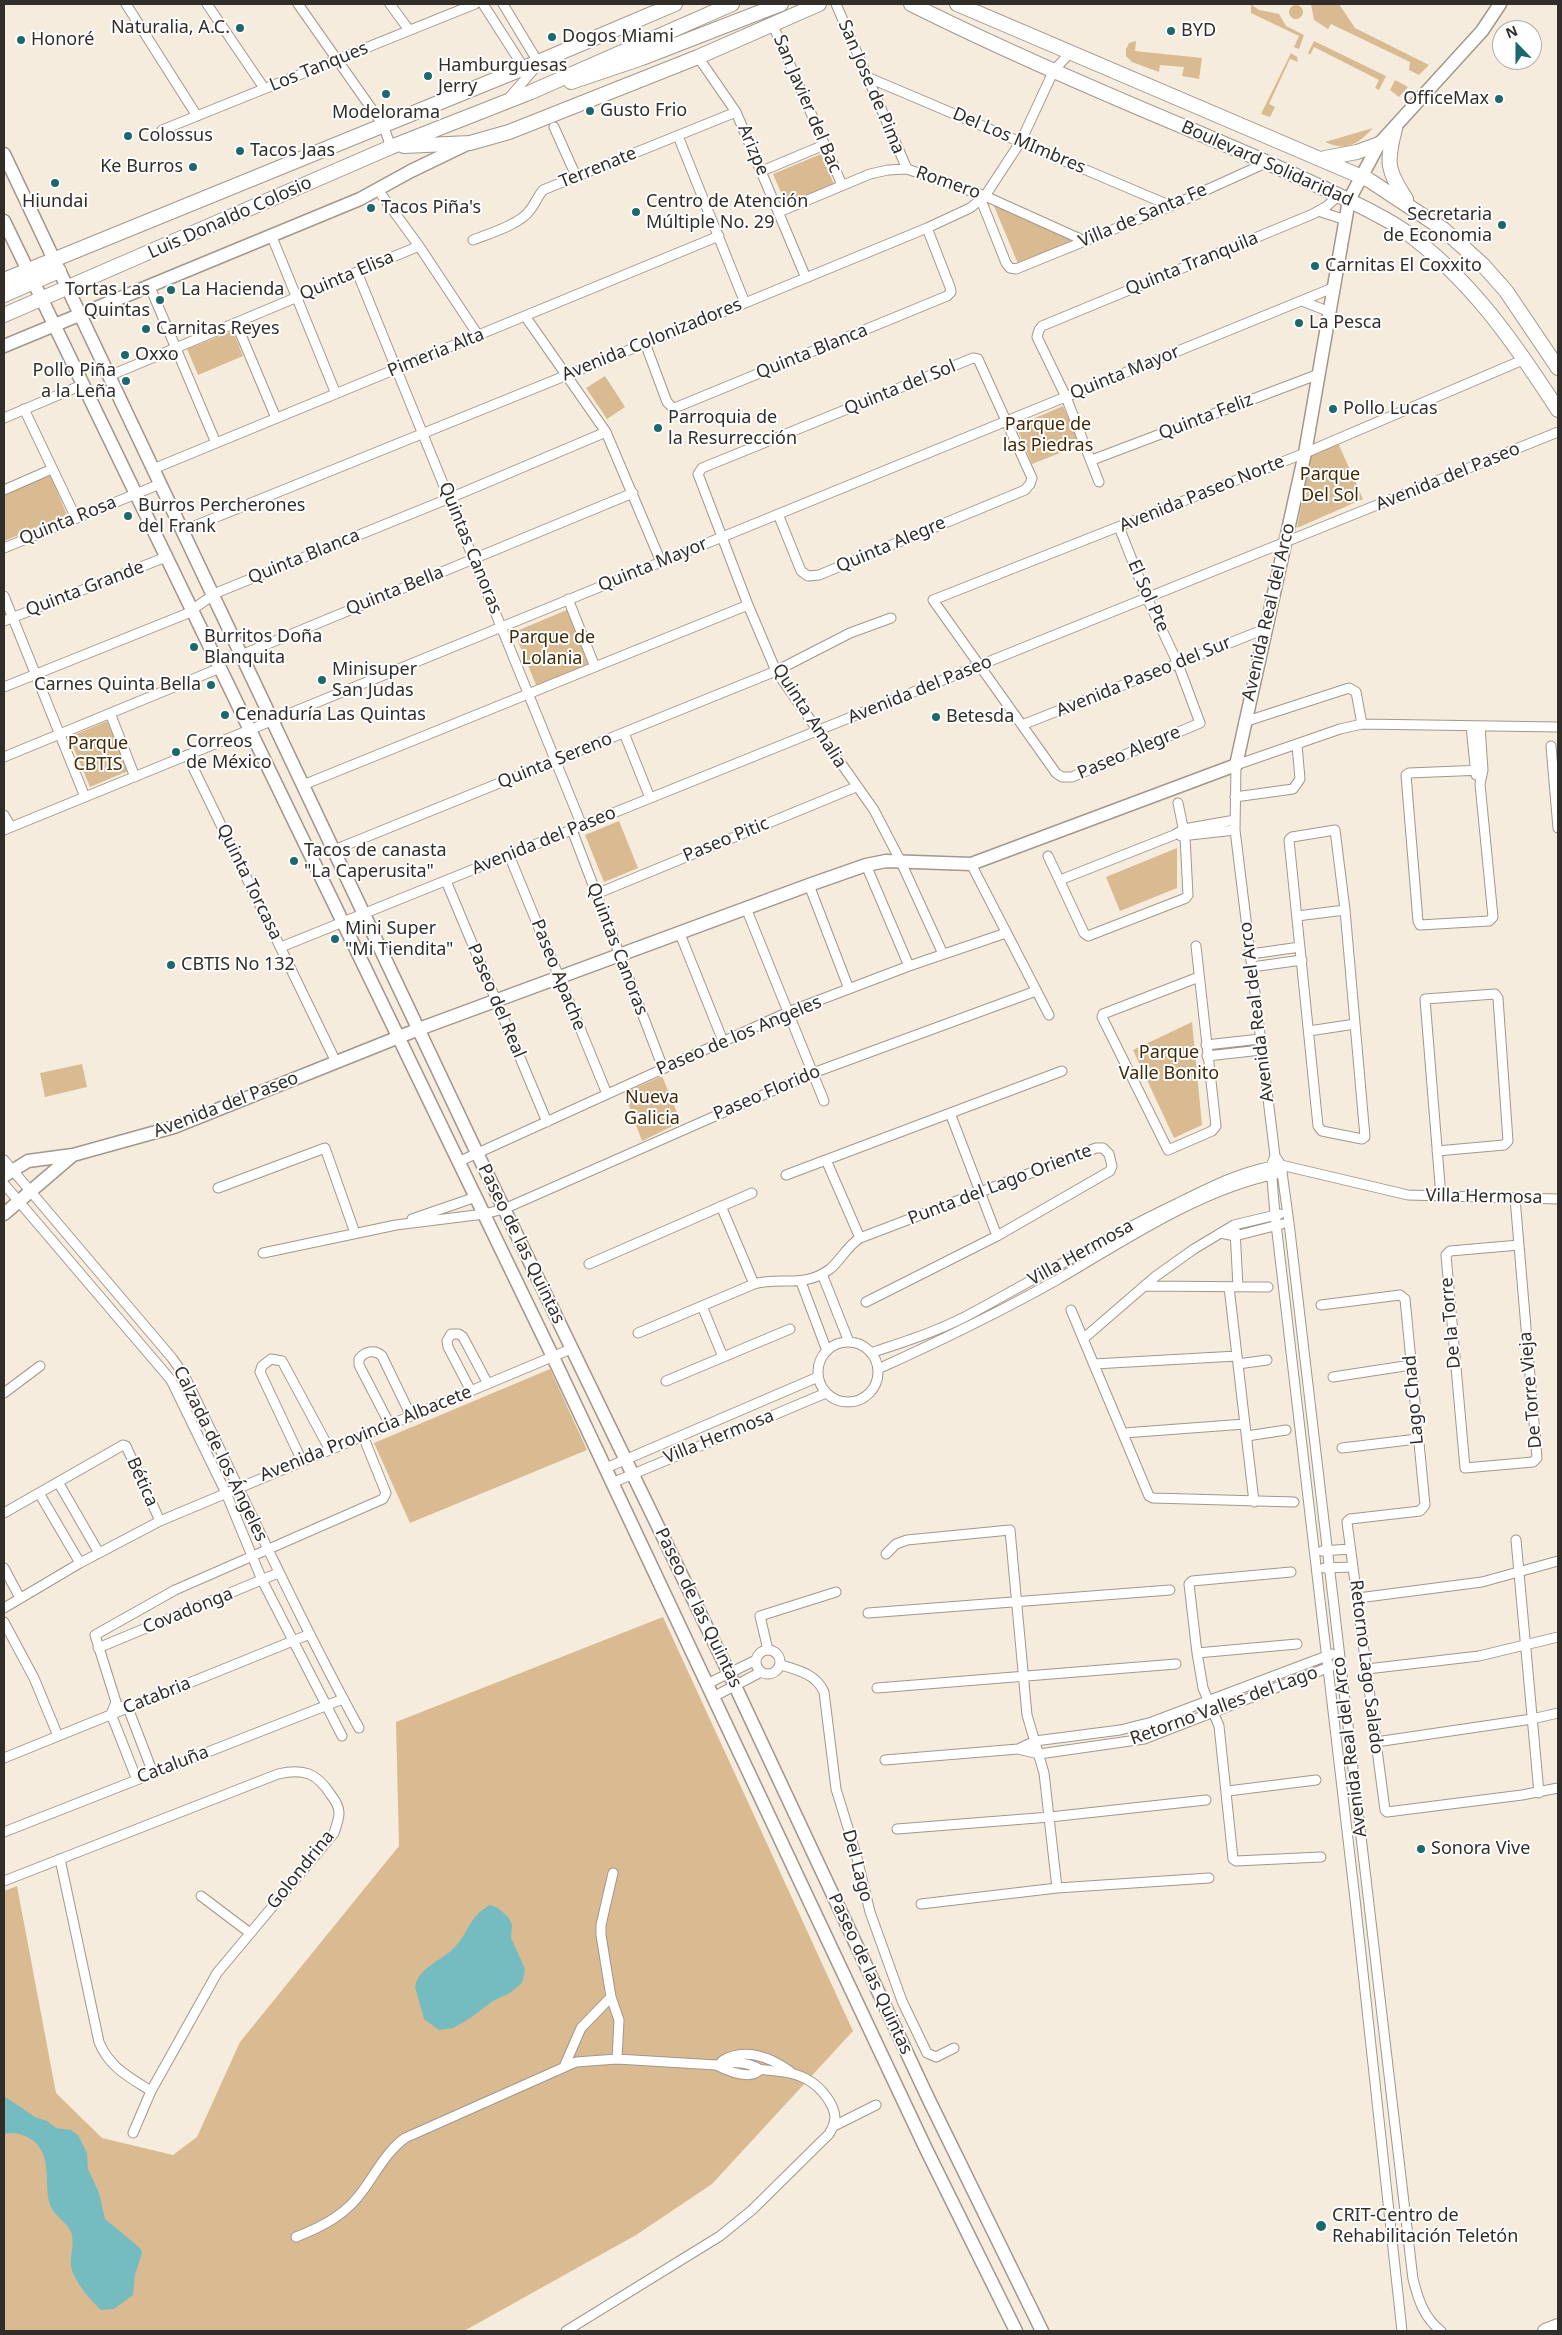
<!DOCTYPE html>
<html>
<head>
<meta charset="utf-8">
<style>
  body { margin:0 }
  #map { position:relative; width:1562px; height:2335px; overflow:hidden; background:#f6ecde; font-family:"Noto Sans",sans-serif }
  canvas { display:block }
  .frame { position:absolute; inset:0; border:5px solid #312d28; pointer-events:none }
  .north { position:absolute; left:1492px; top:20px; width:50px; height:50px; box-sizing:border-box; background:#fff; border:1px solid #adaba9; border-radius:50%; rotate:338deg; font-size:14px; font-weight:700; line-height:20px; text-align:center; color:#312d28 }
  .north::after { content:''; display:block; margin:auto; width:18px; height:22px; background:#1b686d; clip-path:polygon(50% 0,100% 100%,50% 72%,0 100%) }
</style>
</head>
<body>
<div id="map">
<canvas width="1562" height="2335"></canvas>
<div class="frame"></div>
<div class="north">N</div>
</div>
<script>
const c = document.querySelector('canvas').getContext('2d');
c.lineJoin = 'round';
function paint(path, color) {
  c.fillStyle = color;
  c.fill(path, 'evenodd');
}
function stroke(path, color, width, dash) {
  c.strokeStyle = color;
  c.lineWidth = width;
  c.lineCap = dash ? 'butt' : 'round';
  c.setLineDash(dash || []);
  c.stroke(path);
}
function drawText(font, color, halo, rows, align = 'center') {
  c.font = font + ' "Noto Sans",sans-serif';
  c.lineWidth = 4;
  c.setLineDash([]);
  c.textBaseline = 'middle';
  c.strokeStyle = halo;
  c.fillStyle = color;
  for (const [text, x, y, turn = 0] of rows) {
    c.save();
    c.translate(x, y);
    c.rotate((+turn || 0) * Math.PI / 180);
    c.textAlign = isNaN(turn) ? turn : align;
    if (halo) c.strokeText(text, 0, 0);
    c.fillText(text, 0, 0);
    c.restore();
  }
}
const green = new Path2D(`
  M 1251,4 L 1259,10 L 1279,14 L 1286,26 L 1304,35 L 1299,49 L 1294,47 L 1299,36 L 1251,13 Z
  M 1311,4 L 1339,4 L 1355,28 L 1429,65 L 1419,75 L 1409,70 L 1410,62 L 1331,24 L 1328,29 L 1314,20 Z
  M1289 12a7 7 0 1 1 14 0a7 7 0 1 1-14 0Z
  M 1136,41 L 1135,51 L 1202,58 L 1199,79 L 1182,76 L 1184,67 L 1160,65 L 1159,72 L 1132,62 L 1126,56 L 1126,49 L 1129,43 Z
  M 1314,41 L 1386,76 L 1379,90 L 1375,88 L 1379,80 L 1314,47 L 1310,55 L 1308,53 Z
  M 1291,53 L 1297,57 L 1298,62 L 1290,59 L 1269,104 L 1275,107 L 1270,117 L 1261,114 Z
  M 1395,80 L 1408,87 L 1399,97 L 1390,90 Z
  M 1373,128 C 1358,144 1347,152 1325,142 Z
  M 821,154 L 834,184 L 786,204 L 773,174 Z
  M 991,199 L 1084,241 L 1019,266 Z
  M 233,331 L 243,356 L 198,375 L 187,349 Z
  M 605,376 L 625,407 L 607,419 L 586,388 Z
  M 1063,406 L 1080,445 L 1032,464 L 1016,426 Z
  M 1338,443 L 1363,499 L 1297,528 L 1311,455 Z
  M 50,474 L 67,515 L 4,541 L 4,493 Z
  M 567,610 L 589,666 L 537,687 L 514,632 Z
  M 107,721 L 128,771 L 90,787 L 69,737 Z
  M 619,821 L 638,868 L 604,882 L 585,835 Z
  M 1177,848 L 1177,888 L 1120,911 L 1106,877 Z
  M 1192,1022 L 1202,1125 L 1174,1138 L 1133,1050 Z
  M 82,1064 L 87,1087 L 45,1097 L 40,1073 Z
  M 662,1076 L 681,1122 L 642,1141 L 624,1093 Z
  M 550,1369 L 587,1450 L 410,1523 L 374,1443 Z
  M 663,1617 L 853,2031 L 712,2184 L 636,2235 L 464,2331 L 4,2331 L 4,1891 L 17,1886 L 56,2093 L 102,2138 L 173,2155 L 197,2137 L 240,2042 L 399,1846 L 396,1722 Z`);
const water = new Path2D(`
  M 490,1905 L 498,1908 L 508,1917 L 512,1924 L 511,1938 L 522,1962 L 525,1970 L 523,1980 L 521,1984 L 510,1993 L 493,2001 L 469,2019 L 453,2028 L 439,2030 L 424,2019 L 415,1987 C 418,1968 441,1961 453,1949 C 469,1933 469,1916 490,1905 Z
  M 4,2096 L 35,2117 L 47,2121 L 56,2128 L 71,2130 L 78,2135 L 87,2153 L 88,2169 L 99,2193 L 105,2219 L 140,2248 L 142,2253 L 135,2275 L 133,2295 L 114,2309 L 101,2310 C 91,2301 73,2280 71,2266 C 70,2255 75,2243 71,2232 C 67,2222 54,2216 50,2205 C 43,2183 54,2152 29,2138 C 20,2133 14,2132 4,2134 Z`);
const street = new Path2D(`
  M 126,4 L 197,116
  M 207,4 L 264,88
  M 298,4 L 383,125 L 391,147
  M 390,4 L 409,30
  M 483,4 L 524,68
  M 503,4 L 538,62 L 535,68 L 508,99
  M 836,4 L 907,169
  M 772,23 L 842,185
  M 698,57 L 736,112 L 806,278
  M 867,77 L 1171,206
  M 554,127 L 576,176
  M 162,130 L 475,4
  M 678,136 L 745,303
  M 762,171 L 824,145
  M 378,190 L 419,246 L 478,335
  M 981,200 L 1006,263 L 1010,268 L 1016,269 L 1171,206 L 1268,162
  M 1318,211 L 1346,220
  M 779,212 L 870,174 L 888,170 L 907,169 L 985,196 L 1085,241
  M 272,237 L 336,394
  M 473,240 C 488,234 521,224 530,210 C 535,204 538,196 543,190 L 736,112
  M 357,272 L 582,826
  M 150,287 L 216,443
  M 1302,301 L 1330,312
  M 525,316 L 606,432 L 661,562
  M 236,323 L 276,418
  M 645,343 L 667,402 L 673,408 L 677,407 L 947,296 L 951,292 L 950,287 L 927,228
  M 109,376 L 419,246
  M 24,409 L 76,518
  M 4,418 L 82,385
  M 1092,460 L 1319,374
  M 153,469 L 719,236
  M 1099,482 L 1066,397 L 1037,337 L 1039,330 L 1042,326 L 1313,214 L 1327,206 L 1338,196
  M 4,490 L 52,469
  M 778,514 L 801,571 L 808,576 L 819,575 L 1025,490 L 1030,484 L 1032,478 L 978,359 L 973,358 L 702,468 L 698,474 L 748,605 L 776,671 L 874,810 L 900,860 L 943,954
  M 1119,527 L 1147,598 L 1178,664 L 1200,723 L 1072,777 L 1062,777 L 1056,773 L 933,600 L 1305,453 L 1525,359
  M 182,531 L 745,303 L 927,228 L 970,208 L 985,196 L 1021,141 L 1054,70 L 1070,53
  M 4,548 L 160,484
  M 4,596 L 85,797
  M 568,599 L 595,667
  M 4,621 L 166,557
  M 241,655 L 633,493
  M 4,687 L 186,614 L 216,593 L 450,498 L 606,432
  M 110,713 L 135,777
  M 1244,722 L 1349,688 L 1356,692 L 1362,724
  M 1022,725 L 1265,629
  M 1471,726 L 1476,775
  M 1480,726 L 1483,770 L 1480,784 L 1493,917 L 1489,921 L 1420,925 L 1418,921 L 1406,775 L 1409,773 L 1483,770
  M 624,733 L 650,798
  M 1551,746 L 1558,828
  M 187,755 L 336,1062
  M 4,757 L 220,668
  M 303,785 L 748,605
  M 1235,797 L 1293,789 L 1300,779 L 1297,745
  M 4,815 L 11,827
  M 4,830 L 1335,287
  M 572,830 L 663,1068
  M 1335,830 L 1345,910 L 1365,1137 L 1362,1139 L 1322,1131 L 1318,1126 L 1289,840 L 1292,837 Z
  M 1181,836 L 1235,830
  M 334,850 L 776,671 L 850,633 L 891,618
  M 509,855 L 607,1094
  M 1048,856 L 1084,933 L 1088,936 L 1186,898 L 1188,895 L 1185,837 L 1178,803
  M 971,864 L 1049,1015
  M 866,865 L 909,966
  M 1060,880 L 1174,835 L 1184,829 L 1235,820
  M 446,881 L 547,1122
  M 809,885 L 849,989
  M 596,894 L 856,787
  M 746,908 L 824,1101
  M 1297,916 L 1345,910
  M 680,934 L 723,1041
  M 1196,946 L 1216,1126 L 1212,1131 L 1168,1150 L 1102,1017 L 1103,1014 L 1199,977
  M 281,947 L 1558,432
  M 1251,954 L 1300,947
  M 1252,967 L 1302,960
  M 1309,1031 L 1355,1024
  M 1206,1045 L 1260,1039
  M 1207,1056 L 1261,1050
  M 950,1113 L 997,1236
  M 1437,1151 L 1504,1145 L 1508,1141 L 1498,998 L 1495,994 L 1425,999 L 1441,1197
  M 1275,1156 L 1271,1166 L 1275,1215 L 1355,1899 L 1402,2331
  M 4,1160 L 172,1358 L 184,1375 C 242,1493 296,1613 359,1728
  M 826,1160 L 860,1238
  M 458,1162 L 788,1012 L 909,966 L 1006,933
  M 786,1175 L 1062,1071
  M 4,1184 L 171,1380 L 226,1493 L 262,1580 L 342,1736
  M 218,1188 L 325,1148 L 355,1233
  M 1515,1198 L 1537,1458 L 1533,1462 L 1465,1468 L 1446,1255 L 1450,1251 L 1519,1245
  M 721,1206 L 754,1284
  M 412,1219 L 476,1197
  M 1235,1230 L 1238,1287
  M 1221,1233 L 1235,1236 L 1282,1224
  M 263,1253 L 396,1225 L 484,1214 L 504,1209 L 813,1073 L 1036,991
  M 589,1264 L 752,1193
  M 822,1274 L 849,1342
  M 801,1282 L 827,1351
  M 1144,1286 L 1268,1287
  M 1229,1287 L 1254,1502
  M 1321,1305 L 1400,1295 L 1405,1299 L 1425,1505 L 1420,1511 L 1350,1519 L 1347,1522 L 1385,1810 L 1387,1812 L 1522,1795 L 1558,1788
  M 702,1306 L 723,1357
  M 1071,1310 L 1149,1496 L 1153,1498 L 1294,1502
  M 638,1333 L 754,1284 C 781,1276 803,1289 830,1269 C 841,1260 847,1246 860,1238 L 1096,1148 L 1103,1148 L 1109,1154 L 1112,1166 L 1110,1171 L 997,1236 L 866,1302
  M 1083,1339 L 1156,1276 L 1194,1249 L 1234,1225 L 1280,1214
  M818 1372a30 30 0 1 1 60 0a30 30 0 1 1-60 0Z
  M 871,1353 C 906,1341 942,1330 974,1312 C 1042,1275 1108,1236 1178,1203 C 1210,1187 1245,1169 1281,1165 L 1408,1195 L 1558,1199
  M 1094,1364 L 1237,1356
  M 1238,1364 L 1267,1360
  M 878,1369 C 940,1341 996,1314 1055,1281 C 1122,1242 1200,1189 1276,1174
  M 1333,1377 L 1411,1365
  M 666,1381 L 790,1329
  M 471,1391 L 448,1347 L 447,1341 L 451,1334 L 459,1334 L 463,1337 L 488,1384
  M 4,1393 L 40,1366
  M 390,1425 L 359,1365 L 359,1359 C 365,1351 375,1349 382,1356 L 411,1416
  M 1124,1433 L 1245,1424
  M 1247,1436 L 1286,1430
  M 1342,1448 L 1417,1439
  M 302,1461 L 260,1372 L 262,1366 L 271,1359 L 282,1361 L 330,1450
  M 606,1468 L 818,1377
  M 58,1482 L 99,1553
  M 612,1483 L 826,1393
  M 39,1493 L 80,1563
  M 4,1513 L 123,1445 L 126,1446 L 160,1521
  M 1516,1540 L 1539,1793
  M 1322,1551 L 1350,1549
  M 886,1554 L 896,1544 L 907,1540 L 1010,1530 L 1027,1715 L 1044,1773 L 1057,1888
  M 4,1568 L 20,1598
  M 1324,1568 L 1353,1567
  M 1291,1572 L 1192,1581 L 1189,1584 L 1197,1653 L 1203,1688 L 1219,1726 L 1233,1859 L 1236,1861 L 1321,1857
  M 1358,1598 L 1482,1582 L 1558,1561
  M 4,1608 L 80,1563 L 160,1521 L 571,1349
  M 868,1613 L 1170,1590
  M 4,1622 L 34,1678 L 58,1736
  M 98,1648 L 278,1573
  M756 1662a12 12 0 1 1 24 0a12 12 0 1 1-24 0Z
  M 768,1650 L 760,1616 L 836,1592
  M 1197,1653 L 1297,1644
  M 781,1665 C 798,1670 816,1674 824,1692 L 836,1789 L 856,1854 L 870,1912 L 902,2001 L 927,2053 L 936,2057 L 954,2048
  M 1367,1669 L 1479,1656 L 1558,1637
  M 707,1684 L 756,1660
  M 877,1688 L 1176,1664
  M 713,1697 L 761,1672
  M 123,1706 L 128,1708 L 153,1773
  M 1376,1742 L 1532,1719 L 1558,1713
  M 1018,1749 L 1039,1754 L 1144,1739 L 1332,1666
  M 4,1758 L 310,1634
  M 885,1760 L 1018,1749 L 1035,1741 L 1120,1730 L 1152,1722 L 1332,1654
  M 137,1780 L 111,1714 L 116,1702 L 95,1635 L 175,1590 L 383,1499 L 386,1493 L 363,1436
  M 1228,1791 L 1316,1780
  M 897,1829 L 1050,1817 L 1206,1800
  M 4,1832 L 343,1699
  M 60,1859 L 99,2042 C 109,2067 129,2077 151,2091
  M 613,1873 L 601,1925 L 601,1935 L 611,1997 L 619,2020 L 617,2059
  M 4,1881 L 278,1774 C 304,1768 317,1773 331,1795 C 335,1800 339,1807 339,1813 C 339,1819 336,1827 334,1833 L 217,1973 L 151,2091 L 133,2133
  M 201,1896 L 250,1933
  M 921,1904 L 1057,1888 L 1209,1878
  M 722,2061 C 744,2047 771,2057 791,2072
  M 564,2067 L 581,2028 L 611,1997
  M 834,2126 L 876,2105
  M 296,2237 C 324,2226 347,2214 364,2189 C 377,2171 387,2151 405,2138 L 576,2062 L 617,2059 L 716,2065 C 731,2061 747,2061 761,2070
  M 566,2331 L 720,2236 L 752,2210 L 829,2134 C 837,2121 837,2113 828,2099 C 815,2080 799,2073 776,2071 C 771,2071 765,2069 760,2070 C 758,2071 756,2073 753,2074 C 741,2077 726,2070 716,2065
  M 1441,2331 C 1424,2318 1418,2299 1413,2279 L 1289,1223 L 1281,1165 L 1275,1156 L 1235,830 L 1236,765 L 1340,729 L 1362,724 L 1558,727`);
const secondary = new Path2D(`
  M 4,154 L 477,1153 L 729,1673 L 928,2098 L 1042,2331
  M 4,221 L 553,1357 L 926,2149 L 1016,2331
  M 4,346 L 360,199 L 411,171 L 469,143
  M 4,1176 L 28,1161 L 73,1155
  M 4,1214 L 73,1155 L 174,1127 L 419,1029 L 809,885 L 866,865 L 886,861 L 971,864 L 1236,765 L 1305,453 L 1349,200 L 1379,144 L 1482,31 L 1500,4`);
const primary = new Path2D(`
  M 911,4 C 1003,50 1098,91 1194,131 C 1237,149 1280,168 1323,188 C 1350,201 1378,213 1403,230 C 1470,278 1514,342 1558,410
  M 957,4 L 1369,180 L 1443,229 L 1483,265 L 1506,291 L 1558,368
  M 571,82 L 642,58 L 781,4
  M 1395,129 C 1386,163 1387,170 1406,199
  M 404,146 L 470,143 L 509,132 L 698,57 L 819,4
  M 1325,158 L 1357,152 L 1379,144
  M 4,280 L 524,68 L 675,4
  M 4,295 L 59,271
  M 4,315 L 391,147 L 531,92 L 732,4
  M 1545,2331 L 1558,2326`);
const markers = [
  [240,28,5,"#1b686d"],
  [1171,31,5,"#1b686d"],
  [552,37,5,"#1b686d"],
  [21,40,5,"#1b686d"],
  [428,76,5,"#1b686d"],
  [386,94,5,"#1b686d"],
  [1499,99,5,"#1b686d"],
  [590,111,5,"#1b686d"],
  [128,136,5,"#1b686d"],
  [240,151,5,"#1b686d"],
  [193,167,5,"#1b686d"],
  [55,183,5,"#1b686d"],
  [371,208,5,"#1b686d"],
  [636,212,5,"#1b686d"],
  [1502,225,5,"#1b686d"],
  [1315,266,5,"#1b686d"],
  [171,290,5,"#1b686d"],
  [160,300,5,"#1b686d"],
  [1299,323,5,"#1b686d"],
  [146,329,5,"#1b686d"],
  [125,355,5,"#1b686d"],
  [126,381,5,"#1b686d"],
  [1333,409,5,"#1b686d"],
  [658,428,5,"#1b686d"],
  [128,516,5,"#1b686d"],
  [194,647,5,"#1b686d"],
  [322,680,5,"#1b686d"],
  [211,685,5,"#1b686d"],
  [225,715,5,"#1b686d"],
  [936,717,5,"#1b686d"],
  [176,752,5,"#1b686d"],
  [294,861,5,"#1b686d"],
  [335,939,5,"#1b686d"],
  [171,965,5,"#1b686d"],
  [1421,1849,5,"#1b686d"],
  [1321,2226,6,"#1b686d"]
];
const poiNames = [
  ["Naturalia, A.C.",230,28,"right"],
  ["BYD",1181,31],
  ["Dogos Miami",562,37],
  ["Honoré",31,40],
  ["Hamburguesas",438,66],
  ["Jerry",438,87],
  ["OfficeMax",1489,99,"right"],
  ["Gusto Frio",600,111],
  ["Modelorama",386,113,"center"],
  ["Colossus",138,136],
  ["Tacos Jaas",250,151],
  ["Ke Burros",183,167,"right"],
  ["Hiundai",55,202,"center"],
  ["Centro de Atención",646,202],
  ["Múltiple No. 29",646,223],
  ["Tacos Piña's",381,208],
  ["Secretaria",1492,215,"right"],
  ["de Economia",1492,236,"right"],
  ["Carnitas El Coxxito",1325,266],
  ["Tortas Las",150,290,"right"],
  ["Quintas",150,311,"right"],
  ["La Hacienda",181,290],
  ["La Pesca",1309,323],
  ["Carnitas Reyes",156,329],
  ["Oxxo",135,355],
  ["Pollo Piña",116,371,"right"],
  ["a la Leña",116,392,"right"],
  ["Pollo Lucas",1343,409],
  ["Parroquia de",668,418],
  ["la Resurrección",668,439],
  ["Burros Percherones",138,506],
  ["del Frank",138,527],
  ["Burritos Doña",204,637],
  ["Blanquita",204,658],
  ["Minisuper",332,670],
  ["San Judas",332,691],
  ["Carnes Quinta Bella",201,685,"right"],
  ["Cenaduría Las Quintas",235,715],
  ["Betesda",946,717],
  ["Correos",186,742],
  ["de México",186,763],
  ["Tacos de canasta",304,851],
  ["\"La Caperusita\"",304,872],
  ["Mini Super",345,929],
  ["\"Mi Tiendita\"",345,950],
  ["CBTIS No 132",181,965],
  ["Sonora Vive",1431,1849],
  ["CRIT-Centro de",1332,2216],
  ["Rehabilitación Teletón",1332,2237]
];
const streetNames = [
  ["Los Tanques",319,67,-22],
  ["San Jose de Pima",871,87,67],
  ["San Javier del Bac",807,104,67],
  ["Del Los MImbres",1019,141,23],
  ["Arizpe",753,150,67],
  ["Boulevard Solidaridad",1267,164,24],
  ["Terrenate",598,168,-22],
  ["Romero",948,183,19],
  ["Villa de Santa Fe",1143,216,-23],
  ["Luis Donaldo Colosio",230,218,-24],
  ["Quinta Tranquila",1192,264,-22],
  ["Quinta Elisa",347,276,-23],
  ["Avenida Colonizadores",652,340,-22],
  ["Quinta Blanca",812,352,-22],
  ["Pimeria Alta",436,353,-22],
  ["Quinta Mayor",1125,373,-22],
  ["Quinta del Sol",900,388,-22],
  ["Quinta Feliz",1206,417,-21],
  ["Avenida del Paseo",1448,477,-22],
  ["Avenida Paseo Norte",1202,494,-22],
  ["Quinta Rosa",68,521,-22],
  ["Quinta Alegre",891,545,-23],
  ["Quintas Canoras",470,548,68],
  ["Quinta Blanca",304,557,-22],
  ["Quinta Mayor",653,565,-22],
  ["Quinta Grande",85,589,-21],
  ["Quinta Bella",395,591,-22],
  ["El Sol Pte",1148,596,66],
  ["Avenida Real del Arco",1269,612,-77],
  ["Avenida Paseo del Sur",1144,677,-22],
  ["Avenida del Paseo",920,690,-22],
  ["Quinta Amalia",809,716,57],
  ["Paseo Alegre",1129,753,-23],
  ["Quinta Sereno",555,761,-22],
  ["Paseo Pitic",726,840,-22],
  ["Avenida del Paseo",544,841,-22],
  ["Quinta Torcasa",249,882,64],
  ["Quintas Canoras",617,949,69],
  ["Paseo Apache",558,975,68],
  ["Paseo del Real",496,1001,67],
  ["Avenida Real del Arco",1257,1012,-97],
  ["Paseo de los Angeles",739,1036,-23],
  ["Paseo Florido",767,1093,-23],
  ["Avenida del Paseo",226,1105,-21],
  ["Punta del Lago Oriente",1000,1185,-21],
  ["Villa Hermosa",1484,1197,1],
  ["Paseo de las Quintas",521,1244,64],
  ["Villa Hermosa",1081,1253,-29],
  ["De la Torre",1451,1323,-95],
  ["De Torre Vieja",1531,1390,-95],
  ["Lago Chad",1414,1400,-95],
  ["Avenida Provincia Albacete",366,1434,-22],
  ["Villa Hermosa",719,1437,-22],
  ["Calzada de los Ángeles",220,1454,64],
  ["Bética",142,1482,66],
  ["Paseo de las Quintas",698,1608,64],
  ["Covadonga",188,1611,-22],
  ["Retorno Lago Salado",1366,1667,83],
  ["Catabria",157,1696,-22],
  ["Retorno Valles del Lago",1224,1706,-20],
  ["Avenida Real del Arco",1350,1747,-97],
  ["Cataluña",173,1765,-21],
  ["Del Lago",857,1866,75],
  ["Golondrina",301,1870,-51],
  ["Paseo de las Quintas",870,1974,65]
];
const parkNames = [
  ["Parque de",1048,425],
  ["las Piedras",1048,446],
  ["Parque",1330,475],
  ["Del Sol",1330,496],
  ["Parque de",552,638],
  ["Lolania",552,659],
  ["Parque",98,744],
  ["CBTIS",98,765],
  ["Parque",1169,1053],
  ["Valle Bonito",1169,1074],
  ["Nueva",652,1098],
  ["Galicia",652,1119]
];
paint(green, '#daba90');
paint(water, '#75bcc1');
stroke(street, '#a1978b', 11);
stroke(secondary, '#a1978b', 15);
stroke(primary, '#a1978b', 16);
stroke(street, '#fff', 9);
stroke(secondary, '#fff', 12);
stroke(primary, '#fff', 14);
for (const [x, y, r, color] of markers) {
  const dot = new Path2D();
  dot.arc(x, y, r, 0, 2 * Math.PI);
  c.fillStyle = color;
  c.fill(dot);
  stroke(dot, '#fff', 2);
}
drawText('18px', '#312d28', '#fff', poiNames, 'left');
drawText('18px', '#312d28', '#fff', streetNames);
drawText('18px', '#422a04', '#fff', parkNames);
</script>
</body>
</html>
